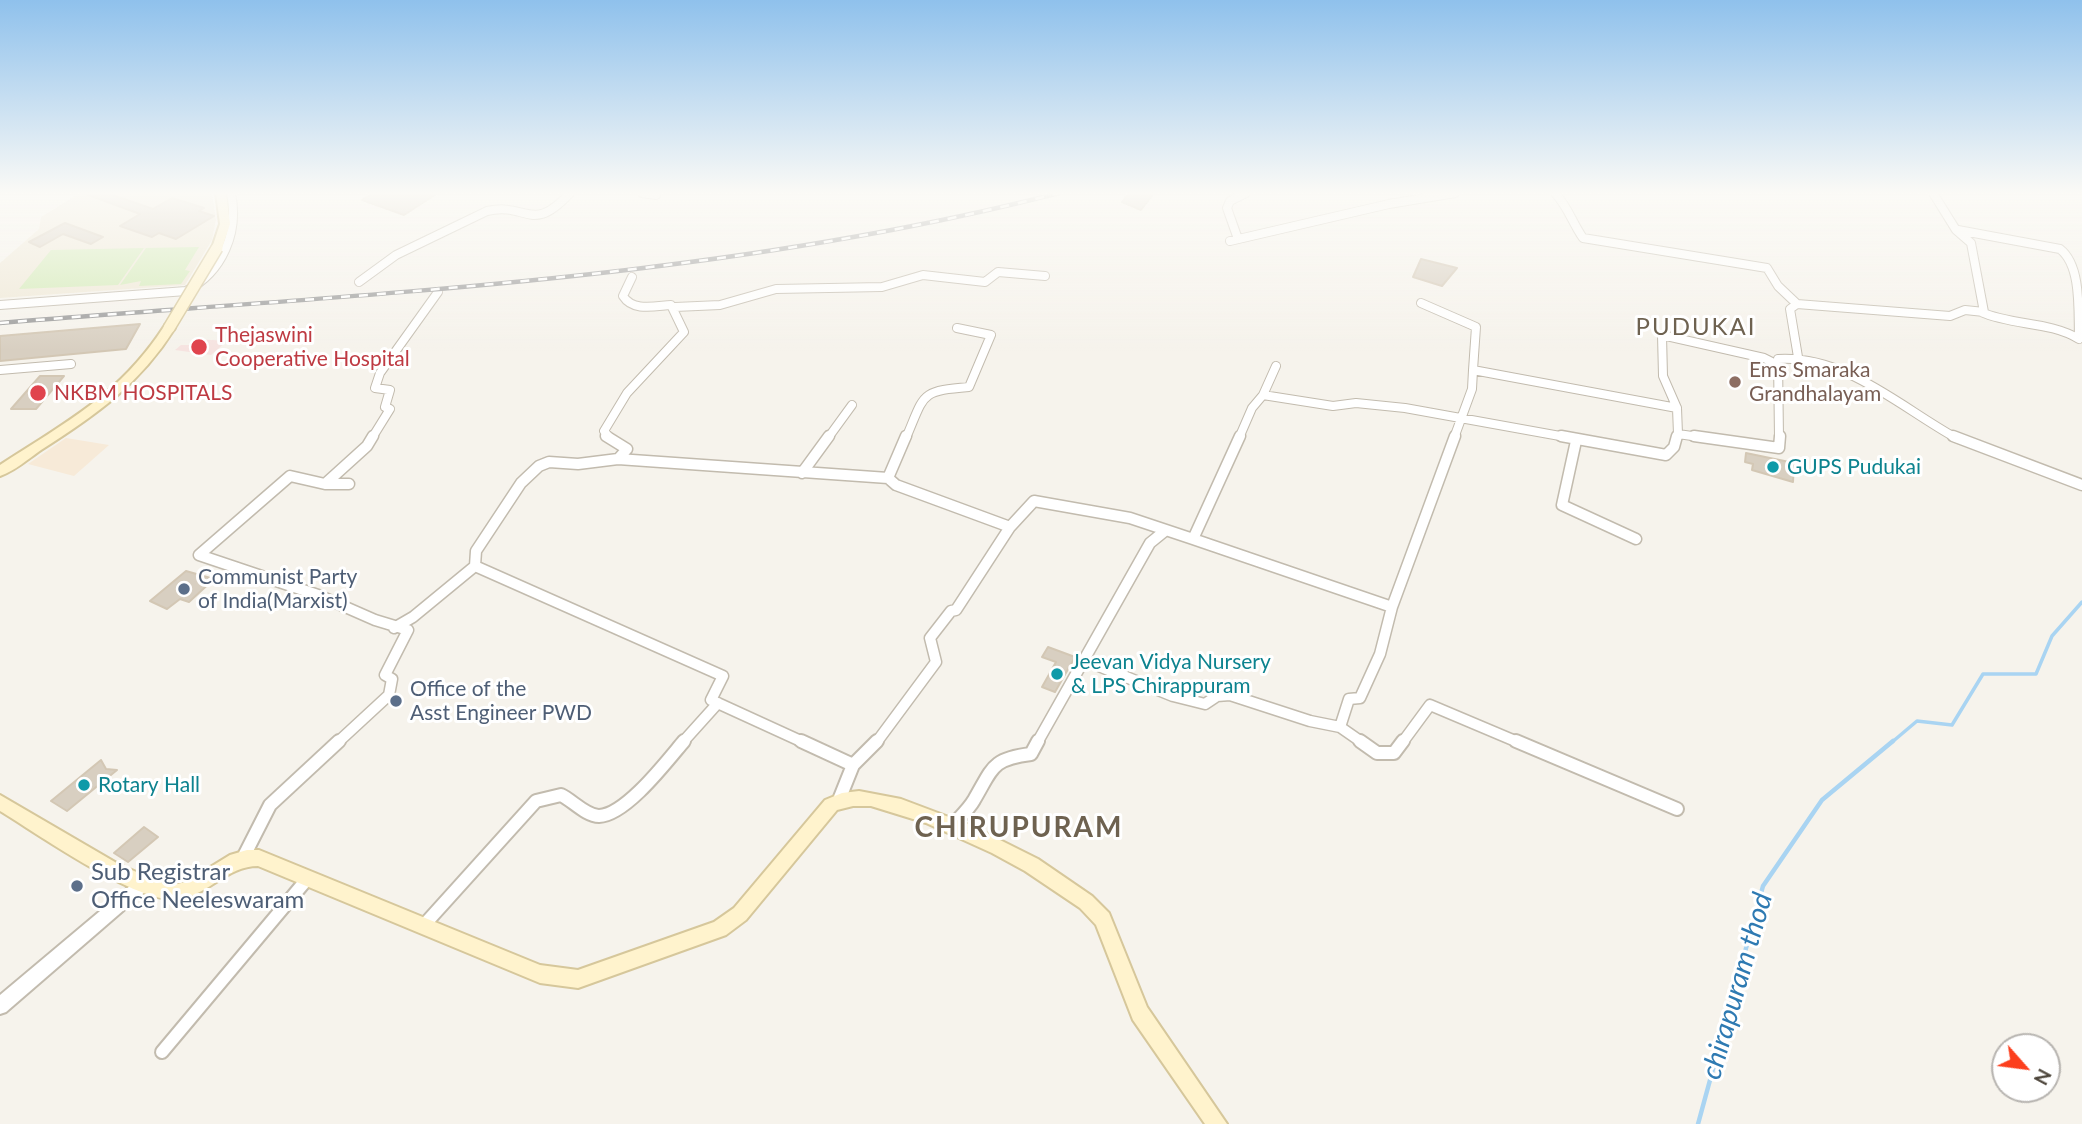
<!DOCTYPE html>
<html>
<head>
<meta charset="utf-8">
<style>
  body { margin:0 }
  #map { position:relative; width:2082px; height:1124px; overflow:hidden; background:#f6f3ec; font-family:Lato,sans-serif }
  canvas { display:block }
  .north { position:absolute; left:1991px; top:1033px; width:70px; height:70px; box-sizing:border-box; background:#fff; border:2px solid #b7b4b0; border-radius:50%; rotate:118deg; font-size:19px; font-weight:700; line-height:28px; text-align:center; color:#4b4439 }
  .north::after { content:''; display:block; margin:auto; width:24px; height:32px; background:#fc3f1d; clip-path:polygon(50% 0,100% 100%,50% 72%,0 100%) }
</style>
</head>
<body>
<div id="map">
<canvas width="2082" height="1124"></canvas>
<div class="north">N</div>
</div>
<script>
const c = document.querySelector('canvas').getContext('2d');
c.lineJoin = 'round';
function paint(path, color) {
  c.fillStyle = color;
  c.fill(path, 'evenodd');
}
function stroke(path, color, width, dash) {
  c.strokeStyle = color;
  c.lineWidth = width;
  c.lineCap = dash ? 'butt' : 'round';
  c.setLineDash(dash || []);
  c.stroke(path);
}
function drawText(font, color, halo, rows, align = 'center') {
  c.font = font + ' Lato,sans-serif';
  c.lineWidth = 6;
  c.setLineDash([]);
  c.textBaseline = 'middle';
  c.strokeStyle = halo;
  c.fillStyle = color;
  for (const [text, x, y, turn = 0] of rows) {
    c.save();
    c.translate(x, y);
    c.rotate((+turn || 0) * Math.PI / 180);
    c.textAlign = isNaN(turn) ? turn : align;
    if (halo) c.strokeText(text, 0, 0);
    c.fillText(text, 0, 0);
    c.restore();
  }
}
const commercial = new Path2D(`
  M 66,438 L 109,445 L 74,476 L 28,464 Z`);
const education = new Path2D(`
  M 80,193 L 212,193 L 216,220 L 212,240 L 185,285 L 0,298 L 0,263 L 39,229 L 41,217 Z`);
const medical = new Path2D(`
  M 197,339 L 227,341 L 211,355 L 175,350 L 181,345 L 193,345 Z`);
const green = new Path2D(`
  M 199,247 L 185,270 L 190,271 L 181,284 L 139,286 L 141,281 L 120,285 L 146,248 Z
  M 144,248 L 118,285 L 19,289 L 51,250 Z`);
const streamFar1 = new Path2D(`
  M 1891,743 L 1917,721 L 1952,725 L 1983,674 L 2036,674 L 2052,636 L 2082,602`);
const stream = new Path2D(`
  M 1698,1124 L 1763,886 L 1822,800 L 1893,741`);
const building = new Path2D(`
  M 83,193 L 107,193 L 153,209 L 172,198 L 204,208 L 199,211 L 214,216 L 176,239 L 159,233 L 152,237 L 120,226 L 140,214 Z
  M 373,193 L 438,193 L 404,215 L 362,200 Z
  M 1129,193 L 1154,193 L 1141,210 L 1122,202 Z
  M 65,223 L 103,237 L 91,244 L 63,234 L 40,247 L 29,242 Z
  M 1421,259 L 1457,268 L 1442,286 L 1413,277 Z
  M 140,324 L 126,349 L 0,361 L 0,336 Z
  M 40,376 L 64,376 L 36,409 L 11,409 Z
  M 1746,453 L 1794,463 L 1793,482 L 1752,470 L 1753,464 L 1745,462 Z
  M 186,571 L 214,579 L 189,602 L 180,599 L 167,609 L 150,601 Z
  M 1048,647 L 1075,657 L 1055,692 L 1042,687 L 1056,662 L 1042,657 Z
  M 101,760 L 106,769 L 117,770 L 67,811 L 51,801 Z
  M 144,827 L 158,837 L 128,862 L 114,853 Z`);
const minorFar2 = new Path2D(`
  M 642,193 L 656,195
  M 1555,193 C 1568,207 1572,222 1583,238 L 1767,268 L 1778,286 L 1797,304
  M 1958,230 L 2060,249 C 2082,266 2078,312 2079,338
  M 1238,239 L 1227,208 L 1230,201 L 1246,193
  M 1230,241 L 1389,204 L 1455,193
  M 359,282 L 396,255 L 487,211 C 528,202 531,235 570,193
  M 1421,303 L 1476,327 L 1473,370 L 1677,408 L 1678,434
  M 0,305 L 186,291 C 223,272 239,232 231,193
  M 675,307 L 720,305 L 776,289 L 882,287 L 923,275 L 985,282 L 998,272 L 1045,276
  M 1981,312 C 2013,326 2049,321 2079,339
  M 1798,357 L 1790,309 L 1797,304 L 1950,316 L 1965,310 L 1984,312 L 1971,243 L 1956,230 L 1933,193
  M 0,370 L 71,364
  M 1263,395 L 1276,366
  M 1677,408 L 1663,376 L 1662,335 L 1764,358 L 1778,365
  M 372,438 L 390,409 L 385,407 L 390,390 L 375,388 L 380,373 L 438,292
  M 610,438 L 604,431 L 627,393 L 684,332 L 671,305 C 655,306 633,312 623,296 L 632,277
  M 828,438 L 852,405
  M 906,438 C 925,394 919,391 969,387 L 991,335 L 957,328
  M 1239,438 L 1252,408 L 1263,395 L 1333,406 L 1356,403 L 1405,408 L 1571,438
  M 1454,438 L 1472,389 L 1473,370
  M 1677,438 L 1678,434 L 1706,438
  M 1779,438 L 1778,359 C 1845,355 1900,407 1956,438`);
const minorFar1 = new Path2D(`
  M 606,436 L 627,449 L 618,459
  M 1561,436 L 1666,455 L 1674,447 L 1677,436
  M 1694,436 L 1779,448 L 1780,436
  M 1953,436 L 2082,485
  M 1576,441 L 1562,505 L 1636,539
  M 802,473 L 829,436
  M 325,484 L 367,446 L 373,436
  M 1010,527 L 1034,501 L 1130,518 L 1166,530
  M 475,566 L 723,676 L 711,700 L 805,743
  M 1392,607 L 1455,436
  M 394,628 L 413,617 L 475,566 L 476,551 L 521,483 L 539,466 L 549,462 L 578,464 L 618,459 L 888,478
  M 1084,660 L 1173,696 L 1205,704 L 1217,696 L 1230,695 L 1310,721 L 1340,727 L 1349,699 L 1360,698 L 1380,654 L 1392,607 L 1193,539
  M 1340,727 L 1363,743
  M 337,743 L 389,695 L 392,679 L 385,675 L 408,630 L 375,620 L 318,595 L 199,555 L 290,476 L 325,484 L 349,484
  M 682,743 L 718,703
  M 876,743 L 936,662 L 930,638 L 951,611 L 956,610 L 1010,527 L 896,485 L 888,478 L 906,436
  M 1037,743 L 1150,543 L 1166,530 L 1193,539 L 1240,436
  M 1402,743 L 1430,705 L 1520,743`);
const minor = new Path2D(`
  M 801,741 L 853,765 L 839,800
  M 1360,741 L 1377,753 L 1394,753 L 1403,741
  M 1516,741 L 1677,809
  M 853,765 L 877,741
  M 952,826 C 959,818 969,809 974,800 C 993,768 991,759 1031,754 L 1038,741
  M 243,858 L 270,805 L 339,741
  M 425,924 L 536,801 L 561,795 C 572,800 586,816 599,816 C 626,815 667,761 684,741
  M 162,1052 L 308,878`);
const tertiary = new Path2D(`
  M 142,878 L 147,880 L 150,885 L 147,890 L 6,1012 L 0,1014 L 0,995 L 137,880 Z`);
const secondary = new Path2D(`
  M 216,193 L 226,193 L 230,224 L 222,248 L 217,251 L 212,248 L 220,224 Z
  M 169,324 L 175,328 C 140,384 96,415 41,450 C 28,459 15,471 0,476 L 0,465 C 66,422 121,394 165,325 Z
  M 859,791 L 901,799 L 970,825 L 1038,859 L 1092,896 L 1109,913 L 1147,1007 L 1227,1124 L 1205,1124 L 1133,1020 L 1096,925 L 1080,908 L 1025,871 L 992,853 L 926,823 L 871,806 L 853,806 L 837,810 L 746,920 L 726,935 L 578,988 L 540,983 L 258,866 C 228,866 210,893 181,899 C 140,907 37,833 0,811 L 0,795 L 120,865 L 160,882 L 177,884 L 186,882 L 230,855 L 247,850 L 259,850 L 540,965 L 578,970 L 714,922 L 734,908 L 825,800 L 842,793 Z`);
const rail = new Path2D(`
  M 0,323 C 352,294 716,281 1059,193`);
const secondaryBridge = new Path2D(`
  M 169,328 L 217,248`);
const markers = [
  [199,347,9,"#e0444e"],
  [1735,382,7,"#8d6e63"],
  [38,393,9,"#e0444e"],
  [1773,467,7,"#0f9aa8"],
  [184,589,7,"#5c6f8a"],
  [1057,674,7,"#0f9aa8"],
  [396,701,7,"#5c6f8a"],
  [84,785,7,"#0f9aa8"],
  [77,886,7,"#5c6f8a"]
];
const healthNames = [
  ["Thejaswini",215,335],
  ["Cooperative Hospital",215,359],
  ["NKBM HOSPITALS",54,393]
];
const educationNames = [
  ["Ems Smaraka",1749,370],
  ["Grandhalayam",1749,394]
];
const cultureNames = [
  ["GUPS Pudukai",1787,467],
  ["Jeevan Vidya Nursery",1071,662],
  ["& LPS Chirappuram",1071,686],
  ["Rotary Hall",98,785]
];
const serviceNames = [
  ["Communist Party",198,577],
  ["of India(Marxist)",198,601],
  ["Office of the",410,689],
  ["Asst Engineer PWD",410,713]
];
const quarterNames = [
  ["PUDUKAI",1696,327]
];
const nearServicenames = [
  ["Sub Registrar",91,872],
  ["Office Neeleswaram",91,900]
];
const districtNames = [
  ["CHIRUPURAM",1019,828]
];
const nearWaternames = [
  ["chirapuram thod",1737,986,-74]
];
paint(commercial, '#f7ead8');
paint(education, '#efe8d6');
paint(medical, '#f6e3e0');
paint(green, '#d2eab5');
stroke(streamFar1, '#a9d4f2', 3.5);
stroke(stream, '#a9d4f2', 4.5);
paint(building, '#d8cfc1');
stroke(building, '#d3c7b4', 2);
stroke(minorFar2, '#c2bbae', 10);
stroke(minorFar1, '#c2bbae', 13);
stroke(minor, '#c2bbae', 16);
stroke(tertiary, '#c2bbae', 4);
stroke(secondary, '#d6c79b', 4);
stroke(minorFar2, '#fff', 8);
stroke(minorFar1, '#fff', 10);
stroke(minor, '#fff', 12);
paint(tertiary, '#fff');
paint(secondary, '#fff3cd');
stroke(rail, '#9a9a9a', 4.5);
stroke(rail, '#fff', 2.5, [9]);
stroke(secondaryBridge, '#d6c79b', 14, []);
stroke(secondaryBridge, '#fff3cd', 11);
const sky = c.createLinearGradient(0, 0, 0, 351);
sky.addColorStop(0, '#8fc1ec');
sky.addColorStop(0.55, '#fbfaf6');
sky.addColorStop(1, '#fbfaf600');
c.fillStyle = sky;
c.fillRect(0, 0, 2082, 351);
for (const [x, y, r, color] of markers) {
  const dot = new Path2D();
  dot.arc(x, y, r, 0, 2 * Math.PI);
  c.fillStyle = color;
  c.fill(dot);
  stroke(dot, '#fff', 2.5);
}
drawText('21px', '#be3a42', '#fff', healthNames, 'left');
drawText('21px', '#785e54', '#fff', educationNames, 'left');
drawText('21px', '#0d838f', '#fff', cultureNames, 'left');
drawText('21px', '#4e5e75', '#fff', serviceNames, 'left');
c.letterSpacing = '2px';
drawText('24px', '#6e6250', '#fff', quarterNames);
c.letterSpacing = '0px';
drawText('24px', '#4e5e75', '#fff', nearServicenames, 'left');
c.letterSpacing = '2px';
drawText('bold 28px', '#6e6250', '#fff', districtNames);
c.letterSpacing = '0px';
drawText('italic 28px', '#2e7ab2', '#fff', nearWaternames);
</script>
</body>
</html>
